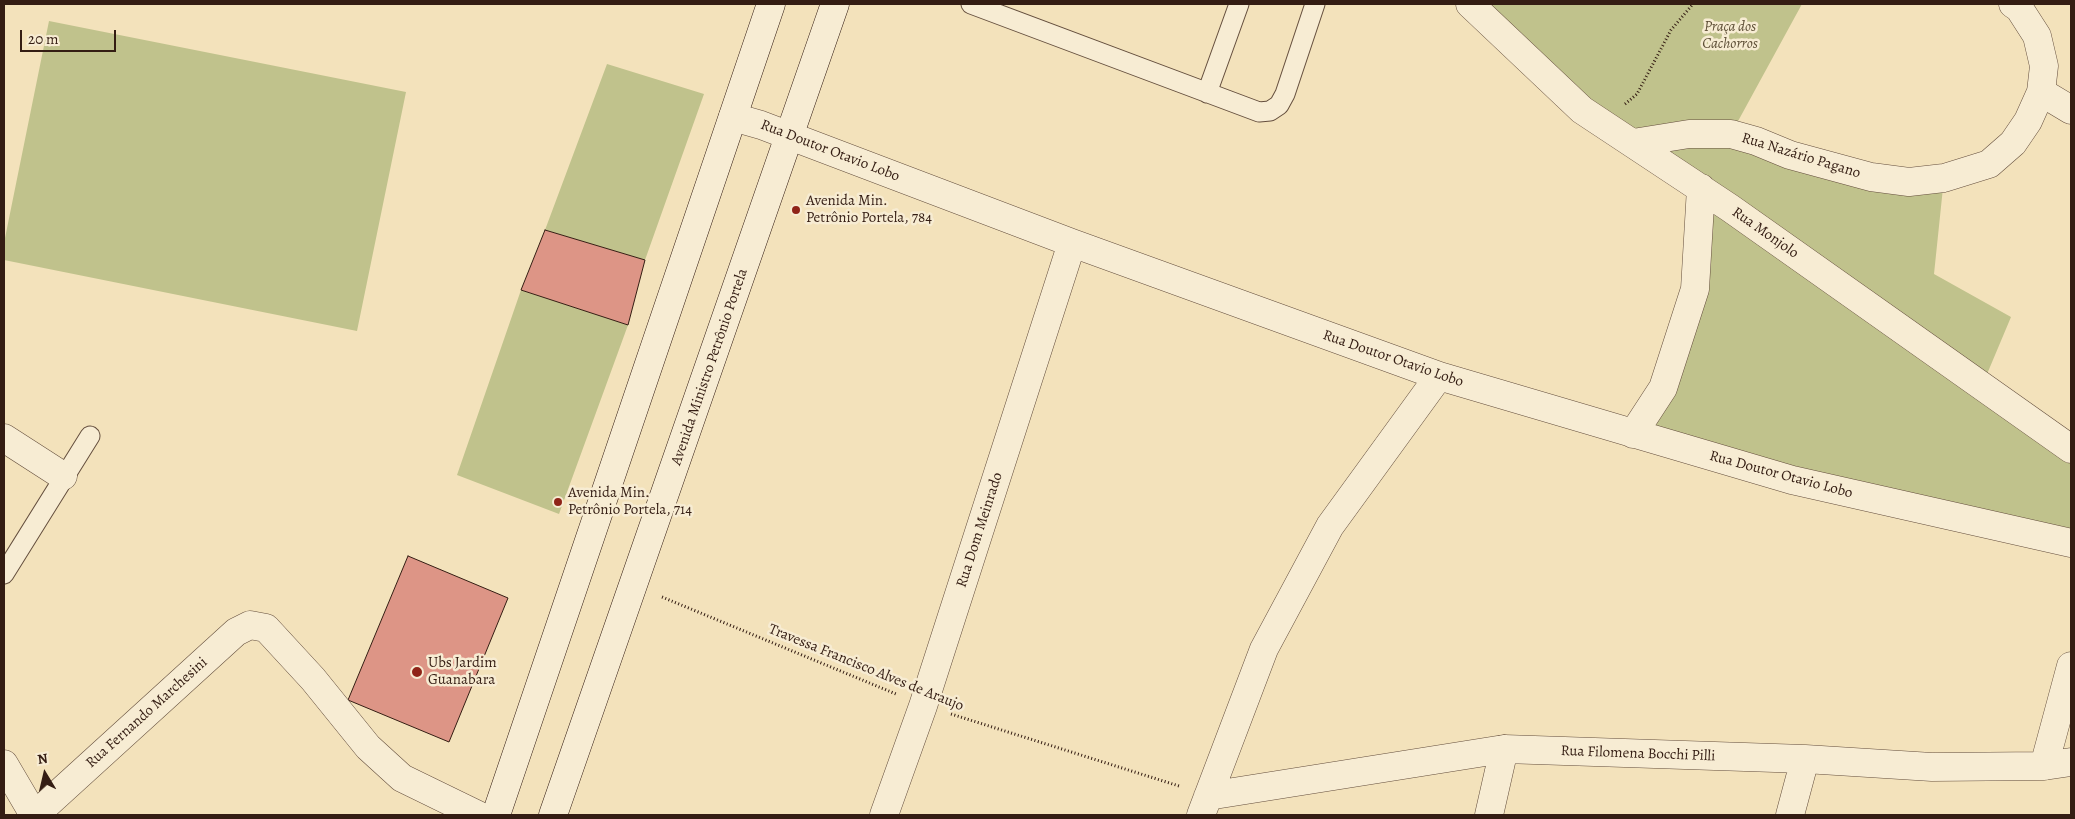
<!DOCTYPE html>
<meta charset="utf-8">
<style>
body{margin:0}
#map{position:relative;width:2075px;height:819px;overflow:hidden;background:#f3e2bb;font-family:Alegreya,serif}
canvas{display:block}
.frame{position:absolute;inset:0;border:5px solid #341d13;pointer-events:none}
.north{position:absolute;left:20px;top:749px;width:50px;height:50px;-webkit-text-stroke:4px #f7ecd3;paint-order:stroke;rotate:351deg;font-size:14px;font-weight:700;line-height:20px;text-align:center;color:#341d13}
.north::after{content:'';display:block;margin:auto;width:18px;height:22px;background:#341d13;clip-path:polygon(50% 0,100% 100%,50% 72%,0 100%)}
.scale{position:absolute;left:20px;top:30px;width:96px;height:22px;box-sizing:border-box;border:2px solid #341d13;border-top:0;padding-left:6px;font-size:15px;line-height:18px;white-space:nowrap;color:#341d13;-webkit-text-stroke:4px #f7ecd3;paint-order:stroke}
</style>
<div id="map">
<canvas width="2075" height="819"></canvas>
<div class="frame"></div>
<div class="north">N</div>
<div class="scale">20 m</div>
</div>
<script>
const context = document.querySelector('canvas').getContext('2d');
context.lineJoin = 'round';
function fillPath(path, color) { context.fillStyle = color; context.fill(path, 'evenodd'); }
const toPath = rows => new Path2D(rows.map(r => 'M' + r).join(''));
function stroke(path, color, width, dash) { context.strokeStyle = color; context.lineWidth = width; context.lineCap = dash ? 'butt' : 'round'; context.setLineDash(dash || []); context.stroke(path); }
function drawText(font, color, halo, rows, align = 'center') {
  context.font = font + ' Alegreya,serif'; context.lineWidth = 5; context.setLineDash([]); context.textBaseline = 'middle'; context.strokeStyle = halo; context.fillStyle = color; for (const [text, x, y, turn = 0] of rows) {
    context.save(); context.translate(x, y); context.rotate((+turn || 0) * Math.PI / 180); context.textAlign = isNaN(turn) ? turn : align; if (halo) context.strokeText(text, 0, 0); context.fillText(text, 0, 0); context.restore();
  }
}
fillPath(toPath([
 [1470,4,1802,4,1731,134,1944,178,1934,274,2011,317,1982,386,2071,449,2071,543,1633,434,1663,388,1701,189],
 [49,21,406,92,357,331,4,260,4,243],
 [607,64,704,94,645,260,545,230],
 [521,290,628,325,559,514,457,475]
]), '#c0c28c');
const building = toPath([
 [545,230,645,260,628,325,521,290,545,230],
 [408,556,508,598,449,742,348,700,408,556]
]);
fillPath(building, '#dd9586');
stroke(building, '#341d13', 1);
const service = toPath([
 [971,4,1259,112,1270,111,1279,105,1285,94,1315,4],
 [1207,93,1239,4],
 [4,574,90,436]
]);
const minor = toPath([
 [1470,4,1582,110,1730,208,2071,449],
 [2041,92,2071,110],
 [733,117,761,125,1072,243,1439,376,1792,480,2071,543],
 [1633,143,1689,134,1731,134,1756,141,1790,155,1871,177,1909,182,1944,178,1989,164,2013,143,2028,121,2041,92,2044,66,2037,36,2019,8,2013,4],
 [1633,434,1663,388,1695,289,1701,188],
 [4,438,63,476],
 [4,764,34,815],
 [2044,766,2071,666],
 [1208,796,1504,749,1805,759,1932,767,2044,766,2071,762],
 [35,815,236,632,250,625,266,628,313,679,368,747,402,778,478,815],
 [884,815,923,706,1072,243],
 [1201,815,1264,649,1330,526,1439,376],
 [1489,815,1504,749],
 [1790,815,1805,759]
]);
const secondary = toPath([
 [496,815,771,4],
 [553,815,835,4]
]);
stroke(service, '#644e3d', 21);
stroke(minor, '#644e3d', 29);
stroke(secondary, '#341d13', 29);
stroke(toPath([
 [1625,104,1637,94,1671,30,1693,4],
 [662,597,896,694],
 [951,714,1179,786]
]), '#341d13', 3, [1, 2.5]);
stroke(service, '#f7ecd3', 19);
stroke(minor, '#f7ecd3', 28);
stroke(secondary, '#f7ecd3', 28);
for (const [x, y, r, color] of [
 [796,210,5,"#8f2418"],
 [558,502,5,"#8f2418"],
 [417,672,6,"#8f2418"]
]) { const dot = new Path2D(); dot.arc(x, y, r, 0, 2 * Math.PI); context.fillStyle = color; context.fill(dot); stroke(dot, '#f7ecd3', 2); }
drawText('italic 15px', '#5e4f37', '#f7ecd3', [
 ["Praça dos",1730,27],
 ["Cachorros",1730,44]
]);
drawText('15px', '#341d13', '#f7ecd3', [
 ["Rua Doutor Otavio Lobo",830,151,21],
 ["Rua Nazário Pagano",1801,156,17],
 ["Rua Monjolo",1765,233,35],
 ["Rua Doutor Otavio Lobo",1393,359,19],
 ["Avenida Ministro Petrônio Portela",710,367,-71],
 ["Rua Doutor Otavio Lobo",1781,475,15],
 ["Rua Dom Meinrado",980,530,-72],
 ["Travessa Francisco Alves de Araujo",866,668,22],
 ["Rua Fernando Marchesini",147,713,-42],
 ["Rua Filomena Bocchi Pilli",1638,754,2]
]);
drawText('15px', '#341d13', '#f7ecd3', [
 ["Avenida Min.",806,201],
 ["Petrônio Portela, 784",806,218],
 ["Avenida Min.",568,493],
 ["Petrônio Portela, 714",568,510],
 ["Ubs Jardim",428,663],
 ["Guanabara",428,680]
], 'left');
</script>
